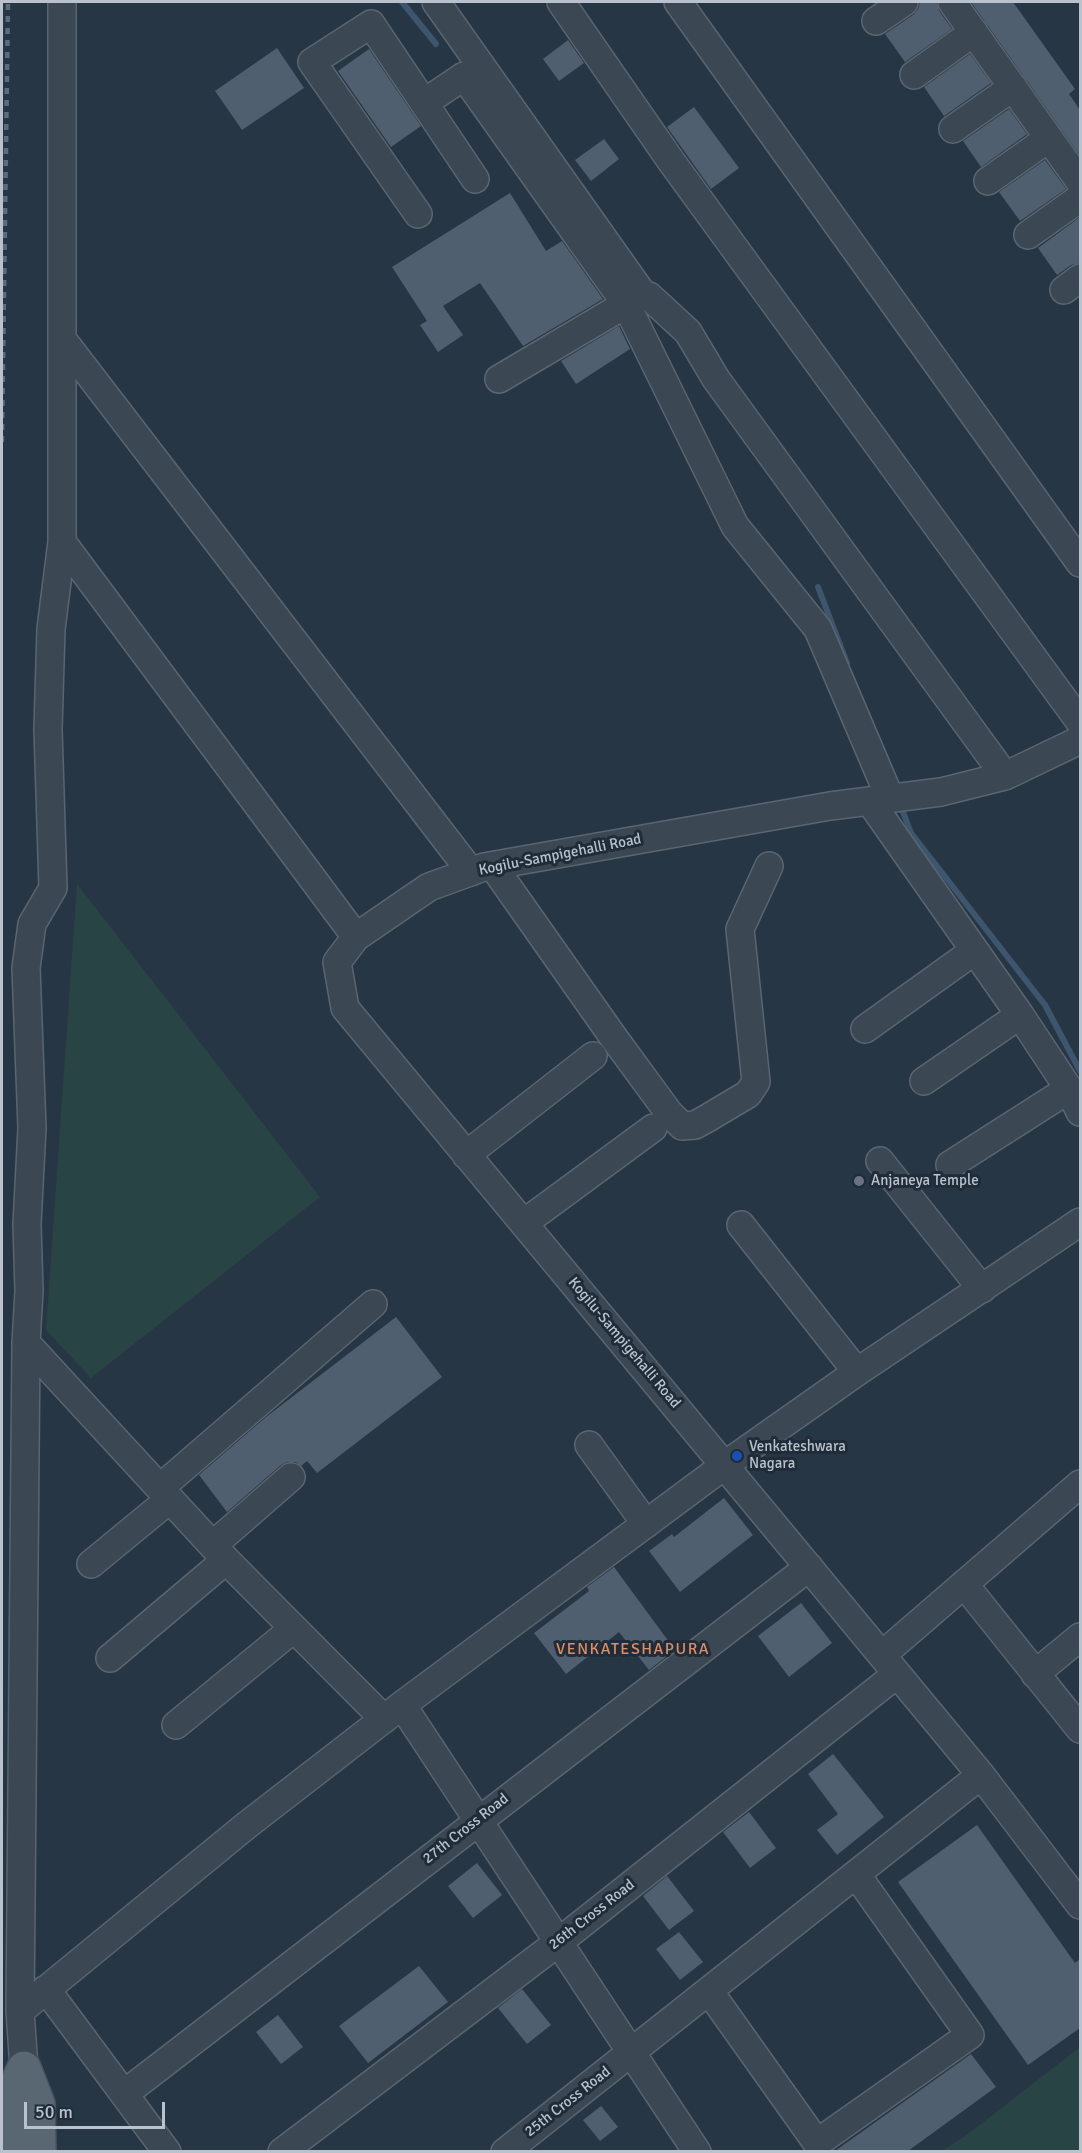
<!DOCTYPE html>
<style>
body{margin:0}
#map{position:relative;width:1082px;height:2153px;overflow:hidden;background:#273644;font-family:Signika,sans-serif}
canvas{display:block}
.frame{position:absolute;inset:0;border:3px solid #b9c2cd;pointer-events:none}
.scale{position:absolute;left:24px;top:2102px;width:141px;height:27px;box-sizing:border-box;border:3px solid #b9c2cd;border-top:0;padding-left:8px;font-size:18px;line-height:21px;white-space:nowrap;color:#b9c2cd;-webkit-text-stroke:4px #202c39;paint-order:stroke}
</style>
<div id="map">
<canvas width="1082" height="2153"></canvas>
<div class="frame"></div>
<div class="scale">50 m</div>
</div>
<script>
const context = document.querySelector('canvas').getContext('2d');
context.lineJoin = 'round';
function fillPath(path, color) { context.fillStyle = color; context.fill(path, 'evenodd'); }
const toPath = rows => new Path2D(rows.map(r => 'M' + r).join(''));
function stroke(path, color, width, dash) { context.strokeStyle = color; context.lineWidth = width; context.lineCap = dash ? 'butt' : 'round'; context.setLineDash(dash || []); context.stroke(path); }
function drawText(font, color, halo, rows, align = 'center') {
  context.font = font + ' Signika,sans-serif'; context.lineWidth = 6; context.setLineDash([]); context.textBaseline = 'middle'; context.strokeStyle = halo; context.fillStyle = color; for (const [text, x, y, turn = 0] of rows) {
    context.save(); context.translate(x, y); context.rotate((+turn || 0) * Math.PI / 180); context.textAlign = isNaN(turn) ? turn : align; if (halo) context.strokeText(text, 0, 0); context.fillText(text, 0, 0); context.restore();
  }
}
fillPath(toPath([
 [77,884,320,1197,91,1378,46,1330],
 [1080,2047,1080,2151,942,2151,968,2134]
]), '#294445');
stroke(toPath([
 [402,2,436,44],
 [818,587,847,663],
 [900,804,911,833,1045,1005,1080,1071]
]), '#3d556d', 6);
fillPath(toPath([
 [920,2,937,2,939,11,952,29,905,62,885,34,913,15,918,9],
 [971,2,1013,2,1075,89,1069,94,1080,110,1080,156],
 [568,40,584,63,559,81,543,59],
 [277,48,304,88,242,130,215,91],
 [369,49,421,126,391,147,338,71],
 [970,54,991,83,944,116,924,87],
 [694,107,739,168,711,189,667,127],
 [1009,109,1027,134,981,167,963,141],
 [604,139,619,159,591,181,575,160],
 [1045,160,1066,189,1020,221,999,192],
 [510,193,546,251,562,241,603,299,523,346,480,283,443,306,463,335,438,352,420,325,427,321,392,267],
 [1080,217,1080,263,1071,265,1057,275,1038,248],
 [619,326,630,349,576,384,561,361],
 [396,1317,442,1377,317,1473,307,1461,301,1466,296,1462,287,1462,281,1465,227,1512,199,1475,266,1417],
 [724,1498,753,1535,680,1592,649,1551,672,1534,674,1537],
 [614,1567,675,1650,649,1670,619,1632,566,1674,534,1633,589,1591,587,1587],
 [801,1603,832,1643,789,1677,758,1636],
 [833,1754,884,1817,837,1855,817,1830,838,1814,808,1774],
 [749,1812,776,1848,750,1868,723,1832],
 [977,1825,1075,1963,1080,1959,1080,2028,1028,2065,898,1882],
 [477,1863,502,1895,473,1918,448,1886],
 [667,1876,694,1911,669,1930,643,1896],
 [679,1932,703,1962,680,1980,656,1949],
 [419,1966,448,2002,368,2063,339,2026],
 [522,1989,551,2025,527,2044,498,2008],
 [278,2015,303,2047,281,2064,256,2032],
 [971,2054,996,2087,908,2151,835,2151],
 [601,2106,618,2127,600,2141,583,2120]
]), '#505f6f');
const minor = toPath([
 [62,2,62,542,356,937],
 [436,2,644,296],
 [561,2,671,161,1080,722],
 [678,2,1080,563],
 [952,2,1080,182],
 [876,21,904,2],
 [914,75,974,32],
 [424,103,475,179],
 [953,129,1013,87],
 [988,181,1049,138],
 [418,214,312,62,371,24,424,103,464,76,626,304,499,379],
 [1028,235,1080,198],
 [1064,290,1080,278],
 [62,339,471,872],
 [1080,740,1005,776,941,792,830,806,484,867,429,887,356,937,337,962,345,1008,981,1775,1080,1905],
 [890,798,818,629,735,526,626,304,644,296,649,296,688,332,716,379,1005,776],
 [871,803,1020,1015,1069,1089,1080,1112],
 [493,866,614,1038,669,1113,682,1126,695,1125,706,1119,748,1094,756,1082,740,929,769,866],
 [865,1029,974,951],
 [924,1081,1020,1015],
 [466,1155,593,1056],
 [880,1161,982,1289],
 [950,1165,1069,1089],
 [524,1223,653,1128],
 [741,1225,857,1372],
 [26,1343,29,1291,27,1224,32,1128,26,968,32,924,53,888,48,729,51,629,62,542],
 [589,1445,646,1524],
 [160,1488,373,1304],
 [213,1545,291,1477],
 [91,1564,170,1499],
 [964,1584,1080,1729],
 [882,1655,1080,1484],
 [110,1658,226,1560],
 [1035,1674,1080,1637],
 [402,1705,697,2152],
 [176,1725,293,1629],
 [46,1989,167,2152],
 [709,1991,817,2143,970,2035,856,1874],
 [20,2011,247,1825,402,1705,725,1465,857,1372,1080,1222],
 [24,2068,20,2011,26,1343,226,1560,384,1719],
 [124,2094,809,1567],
 [282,2152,560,1941,897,1674],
 [505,2152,981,1775]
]);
const major = toPath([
 [24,2068,38,2104,39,2152],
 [10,2152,9,2101,24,2068]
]);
stroke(minor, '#5a6571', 30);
stroke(major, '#485360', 36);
stroke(minor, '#3b4753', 27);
stroke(major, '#596773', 33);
stroke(toPath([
 [2,442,8,2]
]), '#5d6c7a', 4.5, [6, 6]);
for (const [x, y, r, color] of [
 [859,1181,6,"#6b7280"],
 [737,1456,6,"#1a4fb4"]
]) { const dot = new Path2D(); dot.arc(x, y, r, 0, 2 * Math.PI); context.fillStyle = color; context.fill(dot); stroke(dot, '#202c39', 2); }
drawText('15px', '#b9c2cd', '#202c39', [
 ["Kogilu-Sampigehalli Road",560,855,-11],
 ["Kogilu-Sampigehalli Road",624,1343,50],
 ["27th Cross Road",466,1829,-38],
 ["26th Cross Road",592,1915,-38],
 ["25th Cross Road",568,2102,-38]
]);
drawText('15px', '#b9c2cd', '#202c39', [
 ["Anjaneya Temple",871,1181],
 ["Venkateshwara",749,1447],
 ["Nagara",749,1464]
], 'left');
context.letterSpacing = '1.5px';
drawText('16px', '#d98f68', '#202c39', [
 ["VENKATESHAPURA",633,1650]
]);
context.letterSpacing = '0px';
</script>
